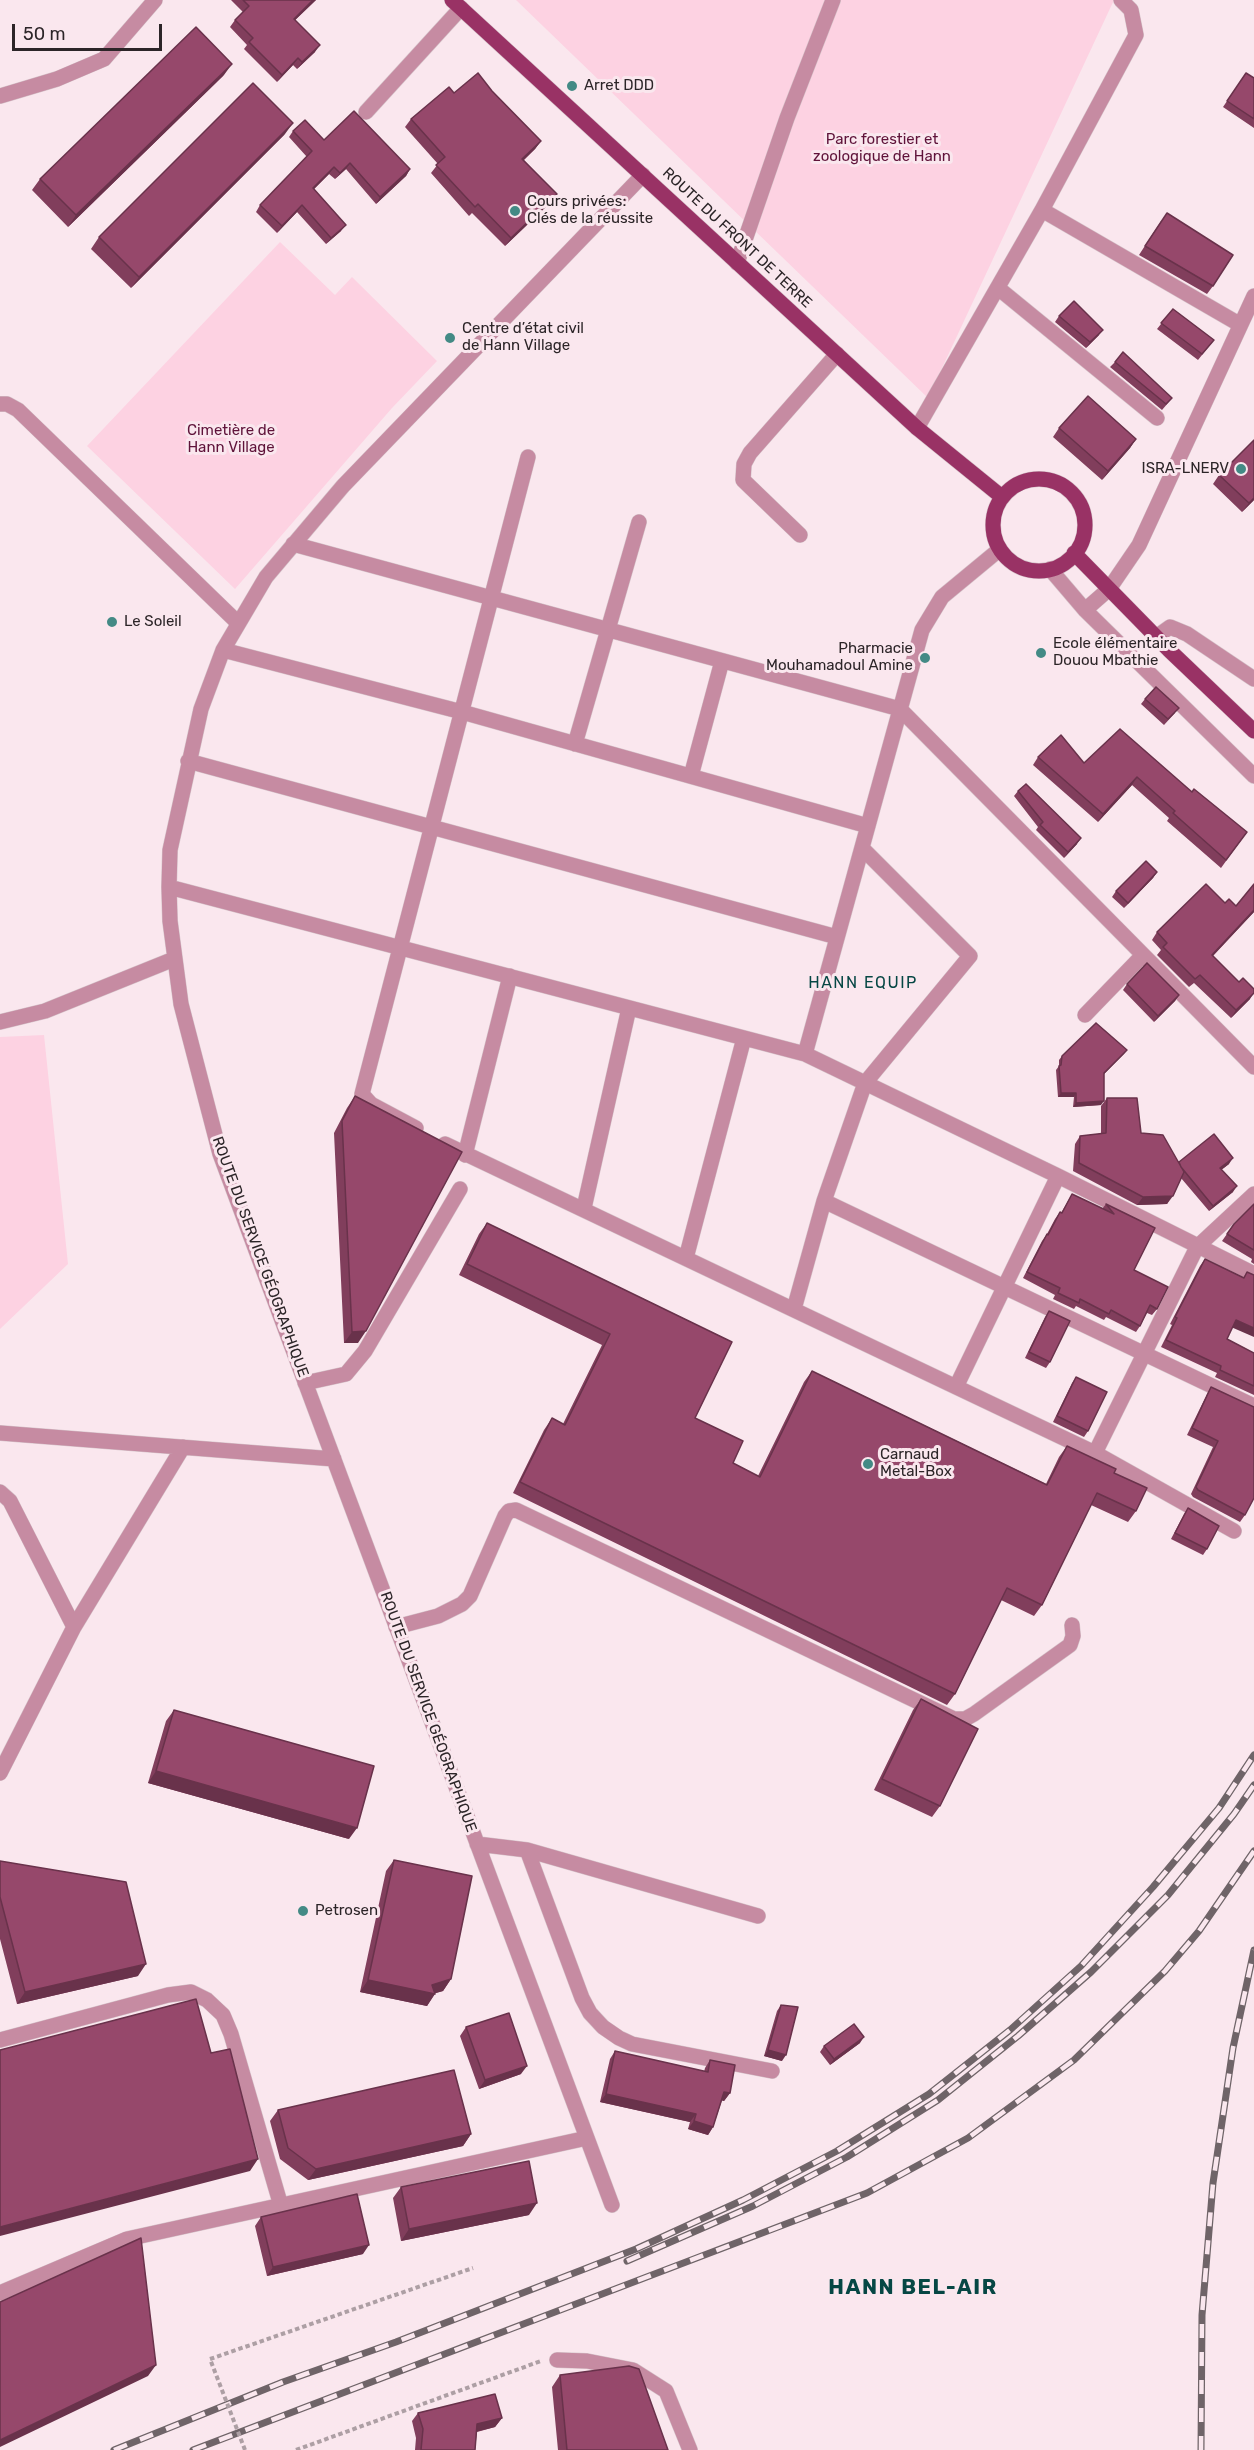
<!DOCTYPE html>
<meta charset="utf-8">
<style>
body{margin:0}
#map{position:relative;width:1254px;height:2450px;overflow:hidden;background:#fae7ee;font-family:Rubik,sans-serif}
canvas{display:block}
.scale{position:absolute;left:12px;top:24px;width:150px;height:27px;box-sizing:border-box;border:3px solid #2c2528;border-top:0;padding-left:8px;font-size:18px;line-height:21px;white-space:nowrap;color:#2c2528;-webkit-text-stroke:4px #fae7ee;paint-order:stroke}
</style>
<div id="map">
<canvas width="1254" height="2450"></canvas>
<div class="scale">50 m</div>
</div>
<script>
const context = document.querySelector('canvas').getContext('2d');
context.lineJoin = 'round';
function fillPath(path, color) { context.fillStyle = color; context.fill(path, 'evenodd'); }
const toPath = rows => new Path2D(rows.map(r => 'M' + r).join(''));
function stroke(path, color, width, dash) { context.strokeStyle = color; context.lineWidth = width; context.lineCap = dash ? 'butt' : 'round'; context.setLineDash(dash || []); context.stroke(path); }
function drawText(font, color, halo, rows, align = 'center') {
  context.font = font + ' Rubik,sans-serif'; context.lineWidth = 6; context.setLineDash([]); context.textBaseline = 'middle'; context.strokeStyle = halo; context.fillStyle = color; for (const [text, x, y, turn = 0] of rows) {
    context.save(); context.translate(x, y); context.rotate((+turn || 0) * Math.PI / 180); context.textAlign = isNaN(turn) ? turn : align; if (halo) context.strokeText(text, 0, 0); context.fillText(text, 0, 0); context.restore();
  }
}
fillPath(toPath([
 [516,0,1114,0,928,398],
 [280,242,335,295,352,277,437,361,392,408,235,589,87,446],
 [44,1035,68,1264,0,1329,0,1037]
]), '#fdd2e2');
const minor = toPath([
 [0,96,57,79,104,59,155,0],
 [366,112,461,8],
 [1042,210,1239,324],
 [737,263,787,118,833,0],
 [998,288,1157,418],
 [0,404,7,404,18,410,238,623],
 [917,428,1042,210,1136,35,1131,10,1121,0],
 [800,535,743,480,744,464,750,453,837,354],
 [293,544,900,709,1254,1067],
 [1050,569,1085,610,1254,776],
 [1085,610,1109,589,1139,545,1254,296],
 [1156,637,1170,627,1187,634,1254,679],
 [223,650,462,712,868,826],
 [575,744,639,522],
 [188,761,837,937],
 [691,776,722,661],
 [862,848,970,956,865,1083,824,1201,1254,1406],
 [169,887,805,1054,1058,1176,1254,1274],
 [1085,1015,1143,955],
 [0,1022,45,1011,174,959],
 [805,1054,922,630,942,597,1000,549],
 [416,1128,371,1104,362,1094,528,457],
 [445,1144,1095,1453,1234,1531],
 [465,1155,510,976],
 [584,1208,629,1008],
 [686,1258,744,1038],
 [794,1309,824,1201],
 [305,1383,346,1374,365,1351,460,1189],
 [956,1387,1058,1176],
 [0,1433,334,1459],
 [1095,1453,1197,1247,1254,1194],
 [0,1492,10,1501,74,1627],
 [396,1627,438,1616,462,1604,470,1596,505,1516,509,1511,516,1510,954,1719,965,1719,974,1714,1070,1645,1073,1636,1072,1625],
 [0,1773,74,1627,183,1447],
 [477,1844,527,1850,758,1916],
 [527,1850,582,1998,590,2013,603,2027,619,2038,632,2044,772,2071],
 [0,2040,168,1995,191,1992,207,2000,223,2015,231,2034,281,2206],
 [612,2205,220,1154,181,1004,170,921,169,887,170,850,201,709,223,650,266,577,343,486,643,175],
 [0,2293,127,2239,587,2138],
 [557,2360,587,2361,633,2370,666,2391,690,2450]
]);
const major = toPath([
 [452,0,917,428,1002,497],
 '993 525a46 46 0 1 1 92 0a46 46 0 1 1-92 0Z',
 [1074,553,1169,650,1254,731]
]);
stroke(minor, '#d5c4ca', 16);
stroke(major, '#d5c4ca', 16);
stroke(toPath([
 [296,2450,541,2361]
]), '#ad9fa4', 4, [4.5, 3]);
stroke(minor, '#c68ba2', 15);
stroke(major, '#993265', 15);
const rail = toPath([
 [627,2261,753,2206,847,2157,938,2100,1018,2036,1091,1972,1168,1895,1234,1814,1254,1785],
 [114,2450,283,2382,396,2342,636,2249,743,2200,837,2151,929,2094,1010,2030,1081,1966,1153,1887,1219,1808,1254,1755],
 [193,2450,867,2193,968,2138,1074,2060,1165,1971,1199,1931,1254,1851],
 [1201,2450,1202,2315,1213,2183,1233,2048,1254,1950]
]);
stroke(rail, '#6f6468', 7);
stroke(rail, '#fae7ee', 4.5, [14]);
stroke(toPath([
 [245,2450,210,2359,473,2268]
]), '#ad9fa4', 4, [4.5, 3]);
fillPath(toPath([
 [231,0,316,0,295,20,315,52,297,69,293,65,277,82,244,49,247,45,230,27,235,20,243,12],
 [1246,73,1254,78,1254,128,1223,107],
 [224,75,68,227,32,190,40,179],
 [492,91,541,141,535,149,524,160,557,194,551,202,505,246,472,213,469,216,431,173,438,164,405,127,411,119,454,93],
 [293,131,324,140,410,169,406,176,376,204,346,169,335,179,329,174,314,189,341,231,326,244,297,212,277,233,256,212,260,205,307,157,289,137],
 [285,134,131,288,91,249,99,237],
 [1161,221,1213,286,1207,294,1139,255],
 [1173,309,1214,340,1198,360,1157,329],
 [1059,316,1099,335,1086,348,1055,322],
 [1115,362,1172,398,1168,403,1162,410,1110,367],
 [1059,428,1136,439,1130,448,1102,480,1053,437],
 [1219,475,1254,500,1242,512,1213,484],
 [1145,699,1175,713,1164,725,1141,704],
 [1038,757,1084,763,1192,792,1247,832,1221,868,1167,821,1169,818,1132,785,1098,822,1033,765],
 [1018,791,1077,844,1064,858,1036,830,1038,827,1014,796],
 [1157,872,1153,878,1124,908,1112,897,1116,891],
 [1225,903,1254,912,1213,956,1250,999,1231,1018,1194,983,1189,987,1157,955,1161,950,1152,940,1157,932],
 [1127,984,1179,995,1175,1001,1154,1022,1123,990],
 [1127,1050,1104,1074,1101,1105,1073,1107,1074,1097,1058,1097,1056,1070,1059,1066,1059,1060,1062,1056],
 [355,1096,358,1343,344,1343,334,1133,347,1108],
 [1107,1098,1141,1133,1179,1162,1229,1164,1221,1170,1233,1192,1209,1211,1181,1178,1167,1204,1137,1205,1073,1171,1075,1144,1080,1136,1101,1134,1101,1106],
 [1072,1194,1102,1209,1106,1204,1155,1228,1134,1270,1157,1309,1152,1315,1147,1313,1140,1326,1136,1332,1106,1317,1104,1320,1076,1306,1074,1309,1053,1299,1055,1295,1023,1278,1042,1241,1047,1234,1055,1219,1060,1212,1061,1213],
 [1254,1204,1254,1264,1251,1262,1252,1259,1222,1241,1234,1224],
 [487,1223,732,1342,695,1418,733,1463,758,1476,804,1382,812,1371,1046,1484,1059,1457,1067,1446,1114,1473,1136,1511,1128,1522,1091,1505,1042,1605,1034,1616,1001,1600,955,1694,947,1705,513,1493,544,1430,552,1418,563,1424,602,1345,459,1275,479,1234],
 [1205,1259,1243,1278,1247,1272,1232,1328,1227,1339,1254,1353,1254,1395,1215,1377,1217,1373,1161,1347,1172,1325,1170,1324,1200,1266],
 [1049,1311,1050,1362,1046,1368,1025,1358,1045,1317],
 [1076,1377,1088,1431,1084,1437,1053,1422,1072,1383],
 [1211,1387,1245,1515,1240,1522,1193,1497,1191,1494,1213,1447,1187,1435,1207,1394],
 [1188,1508,1207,1549,1203,1555,1171,1539,1184,1514],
 [921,1699,940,1806,932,1817,874,1790,913,1710],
 [174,1710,349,1839,148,1783,166,1721],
 [394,1860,451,1979,443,1991,435,1993,427,2006,360,1992,386,1871],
 [0,1861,138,1976,17,2004,0,1939],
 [781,2005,782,2061,764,2056,777,2011],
 [466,2027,521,2074,479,2089,460,2036],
 [860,2043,830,2065,820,2052,824,2046],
 [615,2051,704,2072,705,2068,710,2060,730,2093,724,2101,722,2100,713,2127,708,2135,688,2129,690,2122,600,2102,610,2059],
 [278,2110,471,2134,463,2146,308,2180,280,2159,270,2121],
 [401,2187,529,2215,401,2241,393,2198],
 [261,2217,363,2254,267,2276,255,2226],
 [560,2375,668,2450,558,2450,552,2387],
 [418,2413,502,2418,495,2427,477,2432,475,2450,415,2450,416,2438,412,2421]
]), '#813e5c');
fillPath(toPath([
 [313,0,316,0,289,26,294,19],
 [320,45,315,52,297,69,302,62],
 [298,58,293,65,277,82,282,75],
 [232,64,224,75,68,227,76,215],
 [293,123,285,134,131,288,139,277],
 [541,141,535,149,516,167,522,159],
 [350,163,346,169,335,179,340,173],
 [334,167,329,174,308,195,313,188],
 [410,169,406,176,376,204,380,197],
 [557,194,551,202,505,246,511,238],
 [302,205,297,212,277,233,282,226],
 [346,225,341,231,326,244,331,238],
 [1103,330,1099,335,1086,348,1090,342],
 [1136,439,1130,448,1102,480,1108,471],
 [1254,498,1254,500,1242,512,1249,503],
 [1137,777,1132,785,1098,822,1103,814],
 [1081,838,1077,844,1064,858,1068,852],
 [1157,872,1153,878,1124,908,1128,903],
 [1254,910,1254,912,1206,963,1212,955],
 [1254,993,1250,999,1231,1018,1236,1010],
 [1179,995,1175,1001,1154,1022,1158,1016],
 [1127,1050,1124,1054,1101,1077,1104,1073],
 [1061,1093,1076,1093,1074,1097,1058,1097],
 [1104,1101,1101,1105,1073,1107,1076,1103],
 [1233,1158,1229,1164,1216,1174,1220,1168],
 [1237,1186,1233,1192,1209,1211,1213,1206],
 [1173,1196,1167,1204,1137,1205,1143,1197],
 [1236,1320,1254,1328,1254,1337,1231,1327],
 [366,1331,358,1343,344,1343,352,1332],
 [156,1771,357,1828,349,1839,148,1783],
 [146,1964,138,1976,17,2004,25,1992],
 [451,1979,443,1991,433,1994,435,1994,427,2006,360,1992,368,1980,432,1985],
 [864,2037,860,2043,830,2065,834,2059],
 [768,2050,786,2055,782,2061,764,2056],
 [527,2066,521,2074,479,2089,485,2080],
 [724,2092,730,2093,724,2101,719,2100],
 [606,2094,696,2114,690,2122,600,2102],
 [694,2121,713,2127,708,2135,688,2129],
 [471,2134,463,2146,308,2180,316,2169],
 [258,2159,250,2171,0,2236,0,2227],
 [537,2203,529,2215,401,2241,409,2229],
 [369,2245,363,2254,267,2276,273,2267],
 [156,2365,148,2376,0,2447,0,2440],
 [502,2418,495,2427,471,2433,477,2424]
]), '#69324b');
const building = toPath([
 [243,0,313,0,294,19,320,45,302,62,298,58,282,75,249,42,253,38,235,20,249,6,243,0],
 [196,27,232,64,76,215,40,179,196,27],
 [478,73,492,91,541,141,522,159,557,194,511,238,478,204,475,207,436,165,445,157,411,119,449,87,454,93,478,73],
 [1246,73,1254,78,1254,119,1227,101,1246,73],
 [253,83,293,123,139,277,99,237,253,83],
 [354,111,410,169,380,197,350,163,340,173,334,167,313,188,346,225,331,238,302,205,282,226,260,205,312,151,293,131,305,120,324,140,354,111],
 [1167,213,1233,255,1213,286,1145,246,1167,213],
 [1074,301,1103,330,1090,342,1059,316,1074,301],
 [1173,309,1214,340,1202,354,1161,323,1173,309],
 [1123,352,1172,398,1166,404,1115,362,1123,352],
 [1088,396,1136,439,1108,471,1059,428,1088,396],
 [1254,440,1254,498,1249,503,1219,475,1254,440],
 [1156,687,1179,708,1168,719,1145,699,1156,687],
 [1120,729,1192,792,1194,789,1247,832,1226,860,1173,813,1175,811,1137,777,1103,814,1038,757,1061,735,1084,763,1120,729],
 [1026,784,1081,838,1068,852,1040,825,1043,822,1018,791,1026,784],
 [1146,861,1157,872,1128,903,1116,891,1146,861],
 [1206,884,1225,903,1229,899,1236,906,1254,884,1254,910,1212,955,1239,982,1243,978,1254,989,1254,993,1236,1010,1200,975,1195,979,1163,947,1167,943,1157,932,1206,884],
 [1147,963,1179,995,1158,1016,1127,984,1147,963],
 [1096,1023,1127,1050,1104,1073,1104,1101,1076,1103,1076,1093,1061,1093,1059,1066,1061,1065,1062,1056,1096,1023],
 [355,1096,462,1152,366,1331,352,1332,342,1121,355,1096],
 [1107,1098,1137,1098,1141,1133,1163,1135,1184,1172,1173,1196,1143,1197,1079,1163,1080,1136,1106,1133,1107,1098],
 [1214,1134,1233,1158,1220,1168,1237,1186,1213,1206,1181,1167,1179,1162,1214,1134],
 [1072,1194,1114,1214,1106,1204,1155,1228,1134,1270,1168,1287,1157,1309,1150,1305,1140,1326,1111,1310,1109,1314,1080,1299,1079,1303,1058,1293,1060,1288,1027,1272,1047,1234,1048,1235,1060,1212,1062,1213,1072,1194],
 [1254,1204,1254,1250,1227,1234,1234,1224,1254,1204],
 [487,1223,732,1342,695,1418,743,1441,733,1463,760,1477,812,1371,1047,1485,1067,1446,1116,1469,1114,1473,1147,1488,1136,1511,1097,1493,1042,1605,1007,1588,955,1694,520,1482,552,1418,565,1425,610,1334,467,1264,487,1223],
 [1205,1259,1244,1278,1247,1272,1254,1275,1254,1328,1236,1320,1227,1339,1254,1353,1254,1386,1220,1370,1221,1366,1166,1340,1177,1318,1175,1317,1205,1259],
 [1049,1311,1070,1321,1050,1362,1029,1352,1049,1311],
 [1076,1377,1107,1392,1088,1431,1057,1416,1076,1377],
 [1211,1387,1254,1407,1254,1498,1245,1515,1198,1490,1196,1487,1218,1441,1192,1428,1211,1387],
 [1188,1508,1219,1526,1207,1549,1175,1533,1188,1508],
 [921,1699,978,1729,940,1806,882,1779,921,1699],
 [174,1710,374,1766,357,1828,156,1771,174,1710],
 [394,1860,472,1876,451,1979,432,1985,435,1994,368,1980,394,1860],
 [0,1861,126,1882,146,1964,25,1992,0,1897,0,1861],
 [196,1999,211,2053,230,2049,258,2159,0,2227,0,2050,196,1999],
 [781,2005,798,2007,786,2055,768,2050,781,2005],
 [509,2013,527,2066,485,2080,466,2027,509,2013],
 [854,2024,864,2037,834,2059,824,2046,854,2024],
 [615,2051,708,2072,710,2060,735,2065,730,2093,724,2092,713,2127,694,2121,696,2114,606,2094,615,2051],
 [454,2070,471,2134,316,2169,288,2148,278,2110,454,2070],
 [529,2161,537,2203,409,2229,401,2187,529,2161],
 [357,2194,369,2245,273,2267,261,2217,357,2194],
 [141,2238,156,2365,0,2440,0,2302,141,2238],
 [629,2366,639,2369,668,2450,567,2450,560,2375,629,2366],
 [495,2394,502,2418,477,2424,475,2450,421,2450,423,2429,418,2413,495,2394]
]);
fillPath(building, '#96486b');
stroke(building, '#69324b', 1.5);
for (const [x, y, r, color] of [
 [572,86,6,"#438a85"],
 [515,211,6,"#438a85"],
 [450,338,6,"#438a85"],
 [1241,469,6,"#438a85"],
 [112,622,6,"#438a85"],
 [1041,653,6,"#438a85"],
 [925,658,6,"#438a85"],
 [868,1464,6,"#438a85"],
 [303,1911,6,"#438a85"]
]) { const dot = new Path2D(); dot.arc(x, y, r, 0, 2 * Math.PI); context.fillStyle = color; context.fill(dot); stroke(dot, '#fae7ee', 2); }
drawText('15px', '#2c2528', '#fae7ee', [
 ["Arret DDD",584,86],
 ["Cours privées:",527,202],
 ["Clés de la réussite",527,219],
 ["Centre d’état civil",462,329],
 ["de Hann Village",462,346],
 ["ISRA-LNERV",1229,469,"right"],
 ["Le Soleil",124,622],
 ["Ecole élémentaire",1053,644],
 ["Douou Mbathie",1053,661],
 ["Pharmacie",913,649,"right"],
 ["Mouhamadoul Amine",913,666,"right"],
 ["Carnaud",880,1455],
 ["Metal-Box",880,1472],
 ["Petrosen",315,1911]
], 'left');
drawText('15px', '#5f133a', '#fae7ee', [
 ["Parc forestier et",882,140],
 ["zoologique de Hann",882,157],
 ["Cimetière de",231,431],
 ["Hann Village",231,448]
]);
drawText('15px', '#2c2528', '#fae7ee', [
 ["ROUTE DU FRONT DE TERRE",737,238,43],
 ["ROUTE DU SERVICE GÉOGRAPHIQUE",260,1257,70],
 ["ROUTE DU SERVICE GÉOGRAPHIQUE",428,1712,70]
]);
context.letterSpacing = '1.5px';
drawText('16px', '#064744', '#fae7ee', [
 ["HANN EQUIP",863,983]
]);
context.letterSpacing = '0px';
context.letterSpacing = '1.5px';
drawText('bold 21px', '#064744', '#fae7ee', [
 ["HANN BEL-AIR",913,2288]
]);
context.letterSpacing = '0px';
</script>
